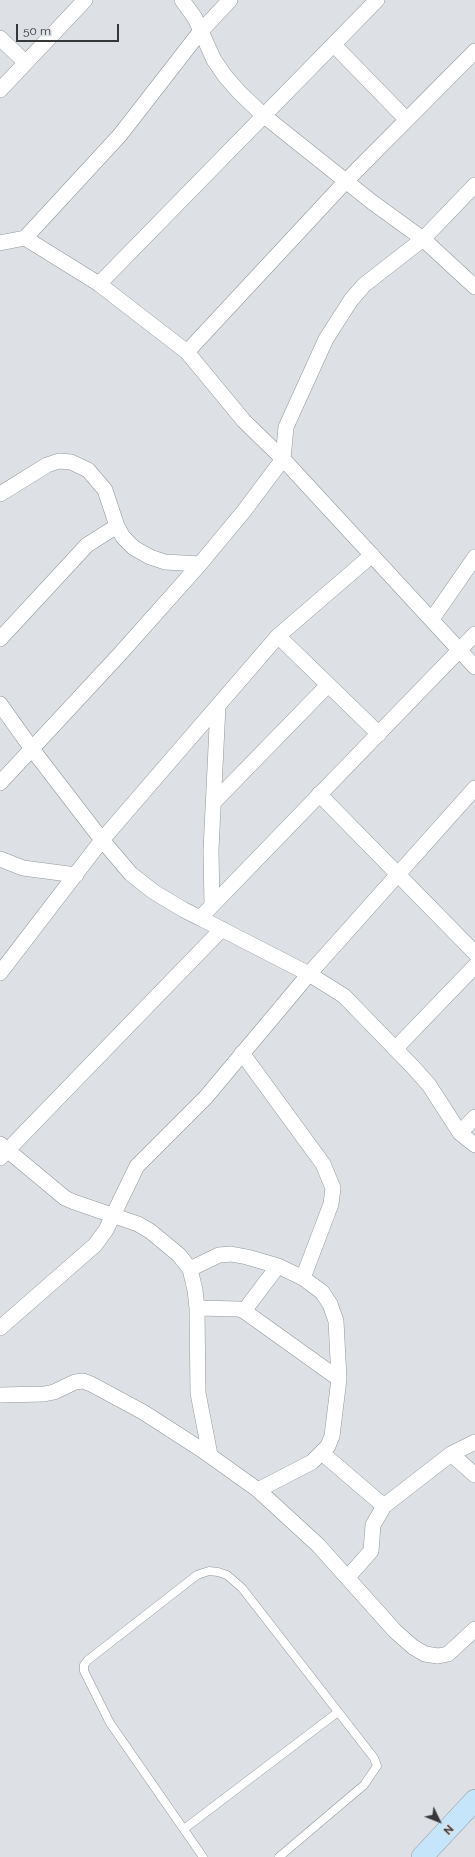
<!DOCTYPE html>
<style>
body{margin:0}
#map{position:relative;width:475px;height:1857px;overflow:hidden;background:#dde1e5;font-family:Raleway,sans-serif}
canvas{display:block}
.north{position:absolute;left:419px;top:1801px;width:40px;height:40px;-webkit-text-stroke:3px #dde1e5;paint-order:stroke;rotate:133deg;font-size:11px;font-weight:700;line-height:16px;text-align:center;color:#353738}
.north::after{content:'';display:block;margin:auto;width:14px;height:18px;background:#353738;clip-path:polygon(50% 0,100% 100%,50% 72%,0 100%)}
.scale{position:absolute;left:16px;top:24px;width:103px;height:18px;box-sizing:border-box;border:2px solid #353738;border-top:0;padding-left:5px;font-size:12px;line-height:14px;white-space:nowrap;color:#353738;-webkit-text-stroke:3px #dde1e5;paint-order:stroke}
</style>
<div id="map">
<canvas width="475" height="1857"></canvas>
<div class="north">N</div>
<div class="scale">50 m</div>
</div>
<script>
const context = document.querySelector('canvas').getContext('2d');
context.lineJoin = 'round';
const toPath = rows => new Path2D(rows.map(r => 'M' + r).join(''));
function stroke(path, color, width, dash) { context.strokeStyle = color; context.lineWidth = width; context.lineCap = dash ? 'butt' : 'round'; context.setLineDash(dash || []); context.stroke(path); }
const service = toPath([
 [184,1829,338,1712],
 [203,1857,110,1723,84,1671,84,1665,88,1660,197,1575,209,1571,218,1572,227,1575,242,1588,374,1758,377,1766,364,1785,279,1857]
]);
const minor = toPath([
 [182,0,195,18,214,60,225,76,239,92,263,115,372,202,423,239,475,287],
 [0,38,25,62],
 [334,45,406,119],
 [0,90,85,0],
 [25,238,120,135,200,32,230,0],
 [0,243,25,238,99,284,187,352,244,421,283,459,475,667],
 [99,284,377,0],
 [187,352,346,181,475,51],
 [0,494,47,465,59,461,71,462,88,470,105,490,117,526,123,537,134,548,150,557,165,562,200,564],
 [432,619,475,557],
 [278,636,379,734],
 [0,639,87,545,117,526],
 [0,704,32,749,102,840,131,874,154,892,184,910,200,918,475,634],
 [0,783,119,655,200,564,244,511,283,459,286,427,326,339,351,300,364,285,423,239,475,185],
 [319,794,475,953],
 [214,802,328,685],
 [0,859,23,868,76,875],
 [212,905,211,850,218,706],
 [200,918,309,974,344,996,413,1067,429,1085,460,1133,475,1145],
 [0,973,102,840,278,636,372,555],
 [395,1049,475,966],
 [242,1053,323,1164,333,1188,331,1204,303,1278],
 [460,1133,475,1117],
 [0,1144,65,1198,74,1202,138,1224,150,1231,179,1255,190,1269,195,1290,197,1308,198,1393,210,1455],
 [0,1158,222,929],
 [190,1269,219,1255,231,1254,247,1257,278,1266,303,1278,322,1292,330,1304,336,1321,339,1379,332,1436,328,1446,312,1462,258,1490],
 [197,1308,239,1309,244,1311,339,1379],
 [244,1311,278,1266],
 [0,1328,95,1245,106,1230,137,1166,206,1097,309,974,475,788],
 [0,1395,44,1394,54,1392,75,1382,83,1381,91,1384,143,1412,202,1450,258,1490,318,1545,395,1631,413,1647,425,1654,438,1656,448,1654,475,1629],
 [322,1453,384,1506],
 [451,1454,475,1475],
 [348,1577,371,1551,373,1525,384,1506,451,1454,475,1442]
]);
const secondary = toPath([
 [422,1857,475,1800]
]);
stroke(service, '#92979a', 9);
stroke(minor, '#92979a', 16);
stroke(secondary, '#92979a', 22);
stroke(service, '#fff', 8);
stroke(minor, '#fff', 15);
stroke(secondary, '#c5e6fa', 21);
</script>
